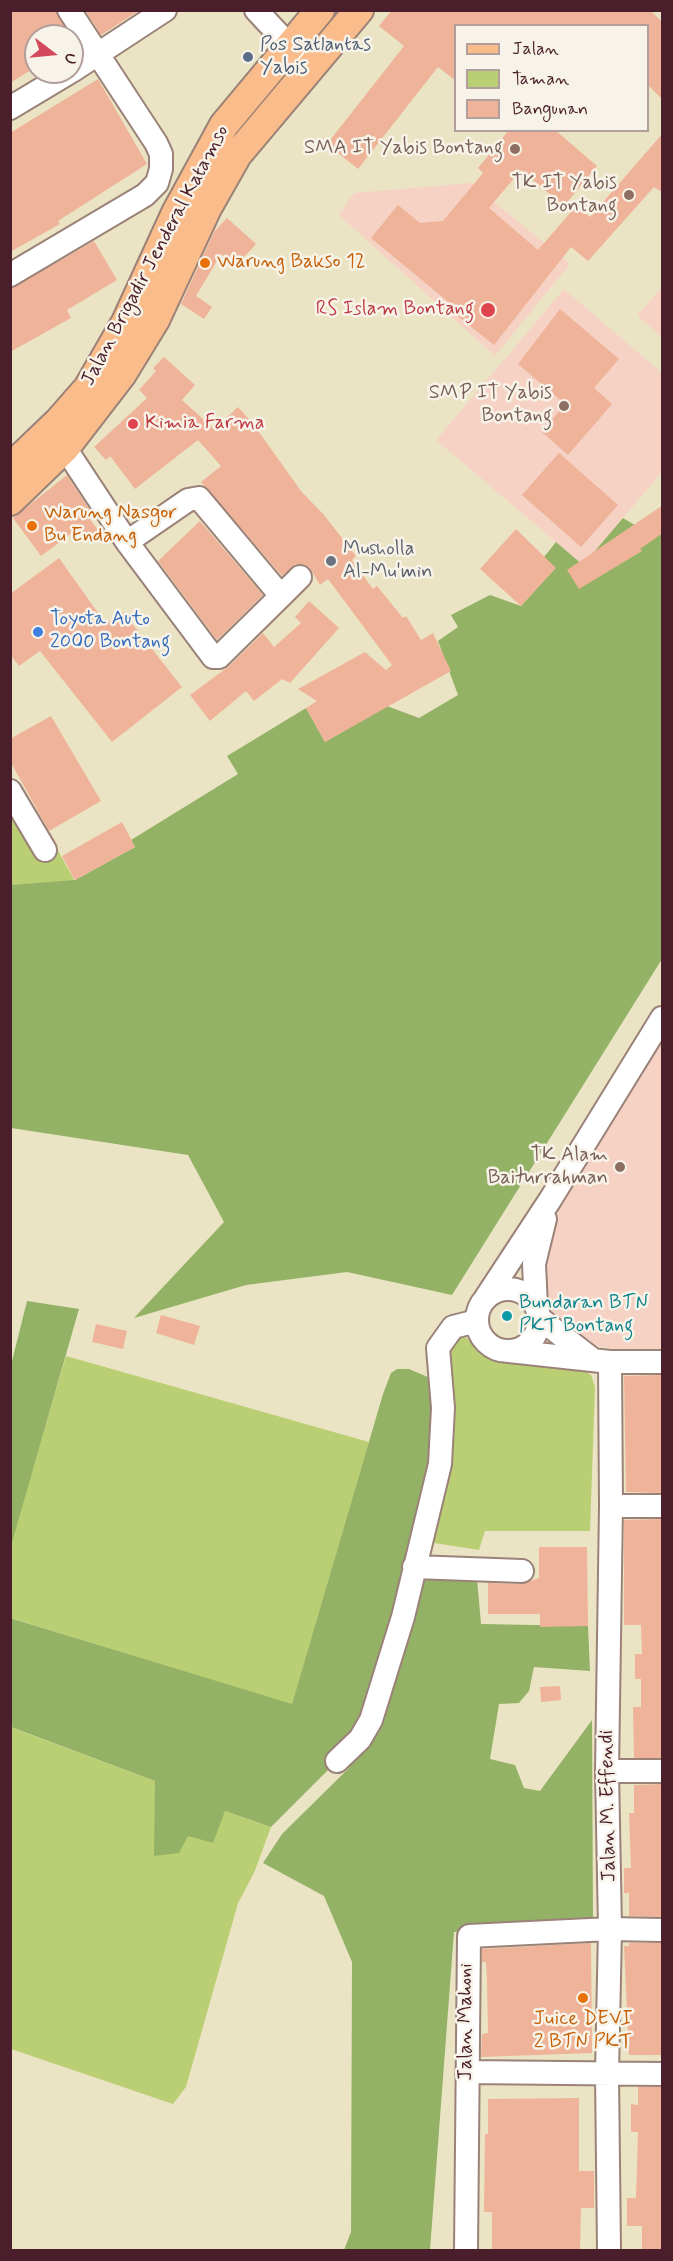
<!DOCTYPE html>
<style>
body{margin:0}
#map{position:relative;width:673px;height:2261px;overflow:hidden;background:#ebe4c4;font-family:Mynerve,sans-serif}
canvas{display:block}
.frame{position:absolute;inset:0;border:12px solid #4a1f2b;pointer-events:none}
.legend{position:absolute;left:454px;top:24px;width:195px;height:108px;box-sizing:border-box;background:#f7f3e8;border:2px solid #b29e9c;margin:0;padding:8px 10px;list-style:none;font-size:18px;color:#4a1f2b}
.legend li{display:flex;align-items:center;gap:12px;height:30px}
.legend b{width:30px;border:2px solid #b29e9c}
.north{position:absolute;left:24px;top:24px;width:60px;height:60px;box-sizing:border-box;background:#f7f3e8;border:2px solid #b29e9c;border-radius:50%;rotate:106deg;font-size:16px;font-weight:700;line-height:24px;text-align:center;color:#4a1f2b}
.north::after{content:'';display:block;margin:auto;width:21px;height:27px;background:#d1495b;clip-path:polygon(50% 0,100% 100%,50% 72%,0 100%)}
</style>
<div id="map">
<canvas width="673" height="2261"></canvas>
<div class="frame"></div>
<ul class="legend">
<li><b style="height:8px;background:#f9bc8a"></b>Jalan</li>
<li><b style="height:16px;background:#bacf73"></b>Taman</li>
<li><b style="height:16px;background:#efb399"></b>Bangunan</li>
</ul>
<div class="north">U</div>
</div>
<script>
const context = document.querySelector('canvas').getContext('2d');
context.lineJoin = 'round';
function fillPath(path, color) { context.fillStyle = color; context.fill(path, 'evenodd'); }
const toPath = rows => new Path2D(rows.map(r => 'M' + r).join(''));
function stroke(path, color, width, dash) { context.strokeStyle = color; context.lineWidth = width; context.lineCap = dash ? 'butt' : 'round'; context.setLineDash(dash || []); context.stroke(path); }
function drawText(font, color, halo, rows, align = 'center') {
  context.font = font + ' Mynerve,sans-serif'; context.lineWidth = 5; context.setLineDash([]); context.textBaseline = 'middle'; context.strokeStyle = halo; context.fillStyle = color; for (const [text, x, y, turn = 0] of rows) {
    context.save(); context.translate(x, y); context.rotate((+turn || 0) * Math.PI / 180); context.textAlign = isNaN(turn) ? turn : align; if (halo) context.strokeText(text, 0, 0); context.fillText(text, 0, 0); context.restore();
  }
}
fillPath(toPath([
 [471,183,570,264,495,356,339,215,354,193],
 [662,288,662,338,637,315],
 [564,289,662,373,662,472,583,565,436,440],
 [662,1026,662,1354,635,1353,584,1343,547,1313,534,1264,539,1240]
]), '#f6d2c5');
fillPath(toPath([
 [10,802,43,857,57,849,75,881,11,885],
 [453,1327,488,1356,579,1367,591,1375,595,1387,590,1531,485,1531,479,1550,421,1541,436,1356],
 [66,1356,369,1442,292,1705,11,1618,10,1546],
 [10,1727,155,1781,188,1836,225,1811,271,1827,254,1873,238,1903,186,2087,173,2104,11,2049]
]), '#bacf73');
fillPath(toPath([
 [662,517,662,959,452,1295,347,1272,246,1285,134,1318,224,1222,188,1155,11,1128,10,885,75,880,135,847,131,840,238,774,227,756,306,708,325,742,387,706,419,718,458,695,438,641,458,627,451,615,490,595,521,606,555,568,544,557,556,542,583,565,623,518,648,533],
 [27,1301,79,1309,11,1546,11,1365],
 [397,1369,409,1369,437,1381,443,1408,371,1720,337,1761,271,1827,225,1811,213,1843,188,1836,179,1853,154,1856,155,1781,11,1727,10,1618,292,1704,383,1394,391,1373],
 [422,1579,477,1579,481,1624,588,1626,590,1671,534,1667,529,1691,519,1703,499,1704,490,1759,515,1765,524,1788,540,1791,592,1720,593,1920,454,1932,430,2250,344,2250,351,2232,352,1962,324,1896,263,1863,282,1834,348,1769,380,1728]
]), '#93b265');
fillPath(toPath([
 [10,10,56,10,70,36,36,36,36,67,10,83],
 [85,10,140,10,101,35],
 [392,10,650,10,663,23,663,100,648,85,648,26,456,26,456,81,438,67,358,169,327,144,404,46,379,26],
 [98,79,147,164,58,221,60,224,10,252,10,133],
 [509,130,555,130,597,166,564,206,521,170,489,208,538,250,576,206,590,217,663,133,663,193,654,187,588,261,571,247,494,345,455,314,458,310,371,238,398,205,420,223,443,221,483,173,478,168],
 [227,218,256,244,235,267,221,254,196,296,212,307,204,319,181,304,214,232],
 [94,241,117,280,67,310,71,318,10,352,10,289],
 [560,309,619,359,594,388,612,404,568,455,542,432,565,404,518,364],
 [164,357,195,385,182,400,214,429,238,407,254,425,301,491,324,515,356,556,352,560,373,589,377,586,403,618,406,616,421,640,433,633,451,671,325,742,306,708,317,701,298,689,365,652,386,670,392,665,328,579,320,585,310,568,303,564,296,564,282,576,201,482,221,466,198,440,135,489,110,456,106,460,94,447,147,398,139,390,156,371,153,368],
 [559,453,618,505,581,547,522,495],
 [67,475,93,515,89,518,99,531,84,541,76,530,41,556,13,518],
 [663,505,663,533,640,549,642,551,579,589,567,570],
 [200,521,263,595,217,640,158,561],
 [516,529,556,568,521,606,480,569],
 [59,558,106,624,122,611,182,687,112,742,40,651,19,666,10,654,10,594],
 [309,601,339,628,290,683,282,679,254,701,246,691,210,721,190,695,228,667,263,633,274,647,301,623,295,617],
 [51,716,101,801,49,831,10,761,10,739],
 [122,822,135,847,75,880,62,856],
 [161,1315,200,1326,194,1345,156,1333],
 [96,1324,127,1331,123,1349,92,1342],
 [663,1375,663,1493,626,1492,624,1376],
 [663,1519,663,1758,634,1758,633,1707,641,1707,641,1679,635,1679,635,1654,642,1654,641,1625,624,1625,624,1520],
 [539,1547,587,1547,588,1626,540,1627,540,1614,488,1614,488,1583,522,1584,539,1578],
 [560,1686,561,1700,541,1702,540,1687],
 [663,1784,663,1917,629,1916,629,1893,624,1893,624,1868,631,1868,629,1813,634,1813,634,1785],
 [591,1943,592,2053,481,2057,482,2034,488,2033,487,1980,486,1962,482,1962,482,1949],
 [629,1943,663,1943,663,2055,629,2055,624,1946,629,1946],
 [638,2087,663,2087,663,2250,642,2250,642,2226,627,2226,627,2198,636,2198,638,2132,631,2132,631,2104,638,2105],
 [579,2098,579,2171,594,2171,594,2208,581,2208,580,2250,492,2250,492,2212,484,2212,485,2134,488,2134,488,2099]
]), '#efb399');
const minor = toPath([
 [256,10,300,57],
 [72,71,165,10],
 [10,108,70,72],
 [10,275,145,195,157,183,161,169,161,154,156,143,69,10],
 [65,448,127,542,188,500,199,498,281,596,300,577],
 [127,542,213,657,219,657,281,596],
 [10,791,45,850],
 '477 1320a31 31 0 1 1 62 0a31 31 0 1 1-62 0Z',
 [485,1299,550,1200,662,1018],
 [536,1306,534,1264,545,1219],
 [539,1318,592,1359],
 [509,1351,610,1362,662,1362],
 [611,1506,662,1506],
 [414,1567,522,1571],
 [337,1761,360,1739,371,1720,403,1617,440,1464,443,1408,438,1348,453,1327,477,1321],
 [607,1771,662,1771],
 [467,2072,662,2074],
 [466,2250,469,1936,610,1929,662,1930],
 [609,2250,607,2074,610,1929,607,1771,611,1506,610,1362]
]);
const major = toPath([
 [10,468,59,421,88,388,126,322,176,213,224,125,320,10],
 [10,501,65,448,122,374,155,320,207,208,237,155,359,10]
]);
stroke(minor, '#9a8278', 26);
stroke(major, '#9a8278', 32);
stroke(minor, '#fff', 22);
stroke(major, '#f9bc8a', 28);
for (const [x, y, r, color] of [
 [248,57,6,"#5c6f8a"],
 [515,149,6,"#8d6e63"],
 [629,195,6,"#8d6e63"],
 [205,263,6,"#e8710a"],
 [488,310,8,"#e0444e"],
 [564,406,6,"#8d6e63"],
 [133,424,6,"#e0444e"],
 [32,526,6,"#e8710a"],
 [331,561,6,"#6b7280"],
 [38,632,6,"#3f7fe0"],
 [620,1167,6,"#8d6e63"],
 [507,1316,6,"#0f9aa8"],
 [583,1998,6,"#e8710a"]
]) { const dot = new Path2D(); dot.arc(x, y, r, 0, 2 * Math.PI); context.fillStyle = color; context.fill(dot); stroke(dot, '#f7f3e8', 2); }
drawText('20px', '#4e5e75', '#f7f3e8', [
 ["Pos Satlantas",260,46],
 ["Yabis",260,69]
], 'left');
drawText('20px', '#785e54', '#f7f3e8', [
 ["SMA IT Yabis Bontang",503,149],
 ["TK IT Yabis",617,184],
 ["Bontang",617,207],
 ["SMP IT Yabis",552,394],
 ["Bontang",552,417],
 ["TK Alam",608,1156],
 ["Baiturrahman",608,1179]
], 'right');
drawText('20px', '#4a1f2b', '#f7f3e8', [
 ["Jalan Brigadir Jenderal Katamso",156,256,-62],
 ["Jalan M. Effendi",609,1806,-91],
 ["Jalan Mahoni",467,2022,-90]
]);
drawText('20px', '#c56008', '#f7f3e8', [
 ["Warung Bakso 12",217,263],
 ["Warung Nasgor",44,514],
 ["Bu Endang",44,537],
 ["Juice DEVI",583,2020,"center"],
 ["2 BTN PKT",583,2043,"center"]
], 'left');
drawText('20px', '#be3a42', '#f7f3e8', [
 ["RS Islam Bontang",474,310],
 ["Kimia Farma",145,424,"left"]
], 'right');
drawText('20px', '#5b616d', '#f7f3e8', [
 ["Musholla",343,550],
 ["Al-Mu'min",343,573]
], 'left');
drawText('20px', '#366cbe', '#f7f3e8', [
 ["Toyota Auto",50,620],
 ["2000 Bontang",50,643]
], 'left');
drawText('20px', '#0d838f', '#f7f3e8', [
 ["Bundaran BTN",519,1304],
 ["PKT Bontang",519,1327]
], 'left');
</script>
